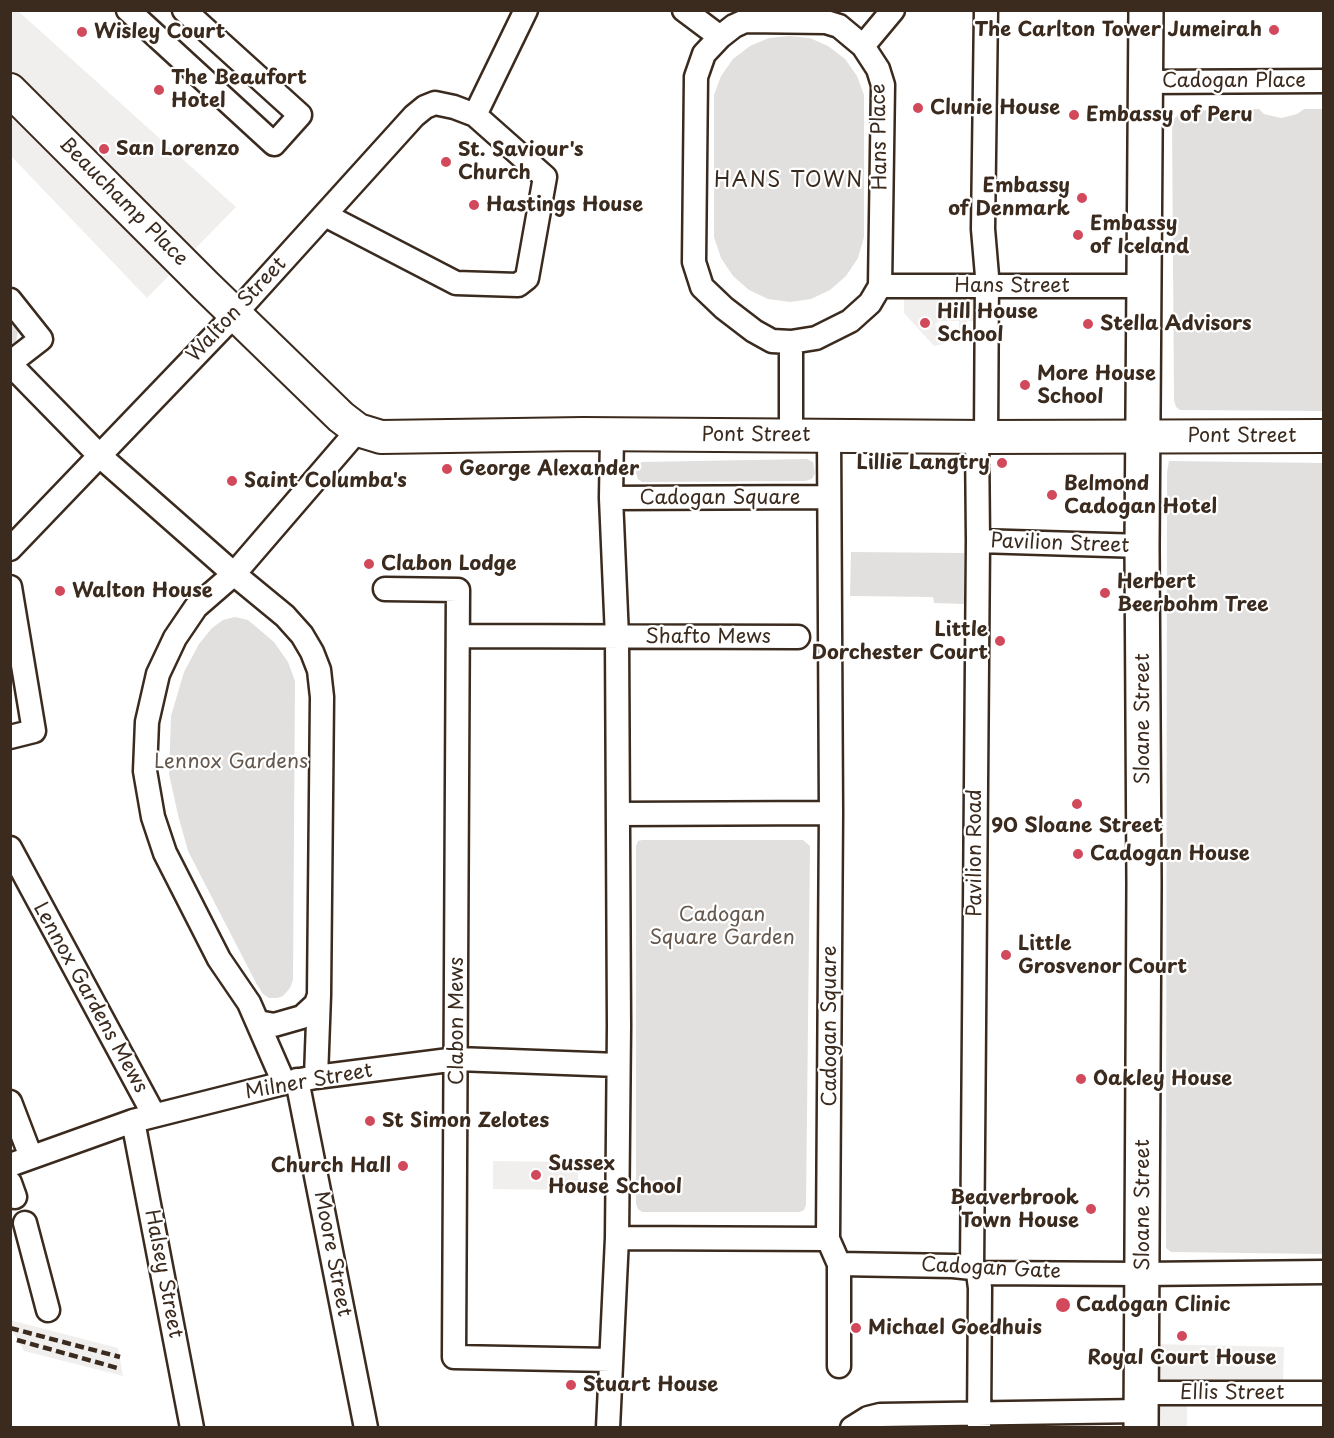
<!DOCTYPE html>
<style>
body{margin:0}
#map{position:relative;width:1334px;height:1438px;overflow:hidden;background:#fff;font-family:"Playpen Sans",sans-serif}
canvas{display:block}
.frame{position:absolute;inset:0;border:12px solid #3b2a1e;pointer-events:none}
</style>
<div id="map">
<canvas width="1334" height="1438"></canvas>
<div class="frame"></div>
</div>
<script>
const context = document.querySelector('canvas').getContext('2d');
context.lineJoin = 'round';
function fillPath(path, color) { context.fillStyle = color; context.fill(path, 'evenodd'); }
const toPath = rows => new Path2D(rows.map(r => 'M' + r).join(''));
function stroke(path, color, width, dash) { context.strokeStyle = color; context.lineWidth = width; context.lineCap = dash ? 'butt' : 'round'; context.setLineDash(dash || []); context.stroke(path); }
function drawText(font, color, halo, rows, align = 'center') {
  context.font = font + ' "Playpen Sans",sans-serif'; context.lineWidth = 4.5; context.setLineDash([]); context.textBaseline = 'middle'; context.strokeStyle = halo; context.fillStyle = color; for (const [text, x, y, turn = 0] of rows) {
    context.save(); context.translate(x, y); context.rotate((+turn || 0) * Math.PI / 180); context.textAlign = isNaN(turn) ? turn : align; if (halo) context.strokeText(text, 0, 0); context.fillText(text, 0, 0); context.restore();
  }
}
fillPath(toPath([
 [17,10,236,207,147,298,11,156,10,11],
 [904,299,975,299,976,321,967,321,967,328,959,329,959,321,939,321,935,325,937,328,945,328,945,332,943,344,934,346,904,313],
 [493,1161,578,1162,578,1190,493,1189],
 [10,1320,118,1348,123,1376,24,1351,11,1329],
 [1155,1344,1284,1347,1283,1383,1157,1383],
 [1156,1402,1187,1402,1187,1427,1154,1427]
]), '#f1efee');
fillPath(toPath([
 [789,36,810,38,828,46,845,59,857,76,864,95,864,237,858,258,846,276,830,290,811,299,790,302,768,299,749,290,733,276,721,258,714,237,714,95,721,76,733,59,750,46,769,38],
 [1259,109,1264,114,1281,118,1297,114,1304,109,1323,109,1323,411,1180,410,1176,407,1174,400,1172,121,1182,111],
 [11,319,18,332,16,341,11,345],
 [807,459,813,462,815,473,812,479,805,481,642,482,638,479,636,473,637,466,642,462],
 [1169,461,1323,463,1323,1254,1171,1252,1166,1248,1167,472],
 [851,552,964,553,964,604,934,603,933,597,850,596],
 [235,617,248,620,274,642,288,662,295,681,293,980,290,988,283,996,277,998,269,998,263,994,256,983,188,851,178,815,169,774,171,716,184,672,199,644,212,628,223,620],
 [642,840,803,840,810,846,806,1205,804,1210,800,1212,642,1212,638,1209,636,1204,636,846,638,841]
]), '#e2e0de');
const street = toPath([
 [128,10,274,144,300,115,184,10],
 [684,10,720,37],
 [745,21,826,22,839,26,863,46,878,69,883,85,880,286,870,303,850,321,816,338,791,342,772,341,754,331,724,308,702,287,694,262,696,77,704,54,720,37,734,26,745,21],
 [863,46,893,10],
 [1145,82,1324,81],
 [475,115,526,10],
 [880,286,1129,286,1144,283],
 [10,300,41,339,10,363],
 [791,342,791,435],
 [10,364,100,456,234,574,285,616,302,635,312,652,319,670,322,697,319,995,316,1077],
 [829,435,831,813,828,1239,839,1264,839,1366],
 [986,437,987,276,983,229,986,10],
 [611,498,828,497],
 [978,541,1142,546],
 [10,549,223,327,414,116,425,107,435,103,454,107,475,115,545,177,527,278,518,285,456,283,325,215],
 [10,587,34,731,10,737],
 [385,589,458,590,454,1357,611,1360],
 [459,636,798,637],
 [618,814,831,813],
 [10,848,154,1115],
 [258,1022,274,1025,302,1017,316,1004,319,995],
 [297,1080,366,1428],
 [284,1083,249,1003,219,959,165,853,153,817,145,771,147,722,158,674,175,638,196,607,234,574,358,430],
 [10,1102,31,1157],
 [133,1121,192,1428],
 [10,1165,133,1121,284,1083,316,1077,457,1059,618,1065],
 [10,1183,15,1197],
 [25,1223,48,1310],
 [617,1238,828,1239],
 [839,1264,953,1266,972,1268,978,1273,1142,1274,1324,1272],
 [972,1268,978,541,977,437],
 [978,1273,980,1288,979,1427],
 [1141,1393,1324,1393],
 [608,1428,617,1238,619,1026,617,637,611,498,612,435],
 [852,1428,868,1418,880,1415,1141,1411]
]);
const secondary = toPath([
 [10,90,205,285,341,417,358,430,381,437,583,434,986,437,1324,436]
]);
const primary = toPath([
 [1141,1428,1144,884,1142,546,1146,10]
]);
stroke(street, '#3b2a1e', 27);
stroke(secondary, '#3b2a1e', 36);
stroke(primary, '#3b2a1e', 38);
stroke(street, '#fff', 22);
stroke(secondary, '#fff', 32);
stroke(primary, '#fff', 33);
stroke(toPath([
 [10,1328,120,1357],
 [17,1340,121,1369]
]), '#3b2a1e', 4.5, [9, 4.5]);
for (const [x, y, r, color] of [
 [1274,30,6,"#d1495b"],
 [82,32,6,"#d1495b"],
 [159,90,6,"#d1495b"],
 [918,108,6,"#d1495b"],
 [1074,115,6,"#d1495b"],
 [104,149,6,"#d1495b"],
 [446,162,6,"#d1495b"],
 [1082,198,6,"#d1495b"],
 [474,205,6,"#d1495b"],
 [1078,235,6,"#d1495b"],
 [925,323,6,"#d1495b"],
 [1088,324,6,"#d1495b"],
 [1025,385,6,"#d1495b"],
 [1002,463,6,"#d1495b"],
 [447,469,6,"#d1495b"],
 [232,481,6,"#d1495b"],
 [1052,495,6,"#d1495b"],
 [369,564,6,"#d1495b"],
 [60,591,6,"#d1495b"],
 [1105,593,6,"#d1495b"],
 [1000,641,6,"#d1495b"],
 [1077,804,6,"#d1495b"],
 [1078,854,6,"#d1495b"],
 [1006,955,6,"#d1495b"],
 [1081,1079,6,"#d1495b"],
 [370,1121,6,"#d1495b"],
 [403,1166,6,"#d1495b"],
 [536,1175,6,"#d1495b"],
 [1091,1209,6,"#d1495b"],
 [1063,1305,8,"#d1495b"],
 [856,1328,6,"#d1495b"],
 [1182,1336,6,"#d1495b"],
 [571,1385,6,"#d1495b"]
]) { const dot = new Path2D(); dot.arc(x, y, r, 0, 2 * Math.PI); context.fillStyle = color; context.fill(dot); stroke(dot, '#fff', 2); }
drawText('bold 20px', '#3b2a1e', '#fff', [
 ["The Carlton Tower Jumeirah",1262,30,"right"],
 ["Wisley Court",94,32],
 ["The Beaufort",171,78],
 ["Hotel",171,101],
 ["Clunie House",930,108],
 ["Embassy of Peru",1086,115],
 ["San Lorenzo",116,149],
 ["St. Saviour's",458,150],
 ["Church",458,173],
 ["Embassy",1070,186,"right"],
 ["of Denmark",1070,209,"right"],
 ["Hastings House",486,205],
 ["Embassy",1090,224],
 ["of Iceland",1090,247],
 ["Hill House",937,312],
 ["School",937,335],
 ["Stella Advisors",1100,324],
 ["More House",1037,374],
 ["School",1037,397],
 ["Lillie Langtry",990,463,"right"],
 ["George Alexander",459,469],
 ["Saint Columba's",244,481],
 ["Belmond",1064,484],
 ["Cadogan Hotel",1064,507],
 ["Clabon Lodge",381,564],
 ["Herbert",1117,582],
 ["Beerbohm Tree",1117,605],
 ["Walton House",72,591],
 ["Little",988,630,"right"],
 ["Dorchester Court",988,653,"right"],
 ["90 Sloane Street",1077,826,"center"],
 ["Cadogan House",1090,854],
 ["Little",1018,944],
 ["Grosvenor Court",1018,967],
 ["Oakley House",1093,1079],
 ["St Simon Zelotes",382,1121],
 ["Sussex",548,1164],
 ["House School",548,1187],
 ["Church Hall",391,1166,"right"],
 ["Beaverbrook",1079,1198,"right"],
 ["Town House",1079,1221,"right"],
 ["Cadogan Clinic",1076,1305],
 ["Michael Goedhuis",868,1328],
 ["Royal Court House",1182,1358,"center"],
 ["Stuart House",583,1385]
], 'left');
drawText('20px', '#3b2a1e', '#fff', [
 ["Cadogan Place",1234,81],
 ["Hans Place",880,137,-91],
 ["Beauchamp Place",123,202,45],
 ["Hans Street",1012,286],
 ["Walton Street",237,310,-47],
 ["Pont Street",756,435],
 ["Pont Street",1242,436],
 ["Cadogan Square",720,498],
 ["Pavilion Street",1060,544,2],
 ["Shafto Mews",708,637],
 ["Sloane Street",1143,719,-90],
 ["Pavilion Road",975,853,-90],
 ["Lennox Gardens Mews",90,998,61],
 ["Clabon Mews",457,1021,-90],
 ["Cadogan Square",830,1026,-90],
 ["Milner Street",309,1082,-10],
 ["Sloane Street",1143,1205,-90],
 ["Moore Street",332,1254,79],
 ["Cadogan Gate",991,1269,3],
 ["Halsey Street",163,1274,79],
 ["Ellis Street",1232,1393]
]);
drawText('20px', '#65584e', '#fff', [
 ["Lennox Gardens",231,762],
 ["Cadogan",722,915],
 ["Square Garden",722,938]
]);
context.letterSpacing = '1.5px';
drawText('21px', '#3b2a1e', '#fff', [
 ["HANS TOWN",789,181]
]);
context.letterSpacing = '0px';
</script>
